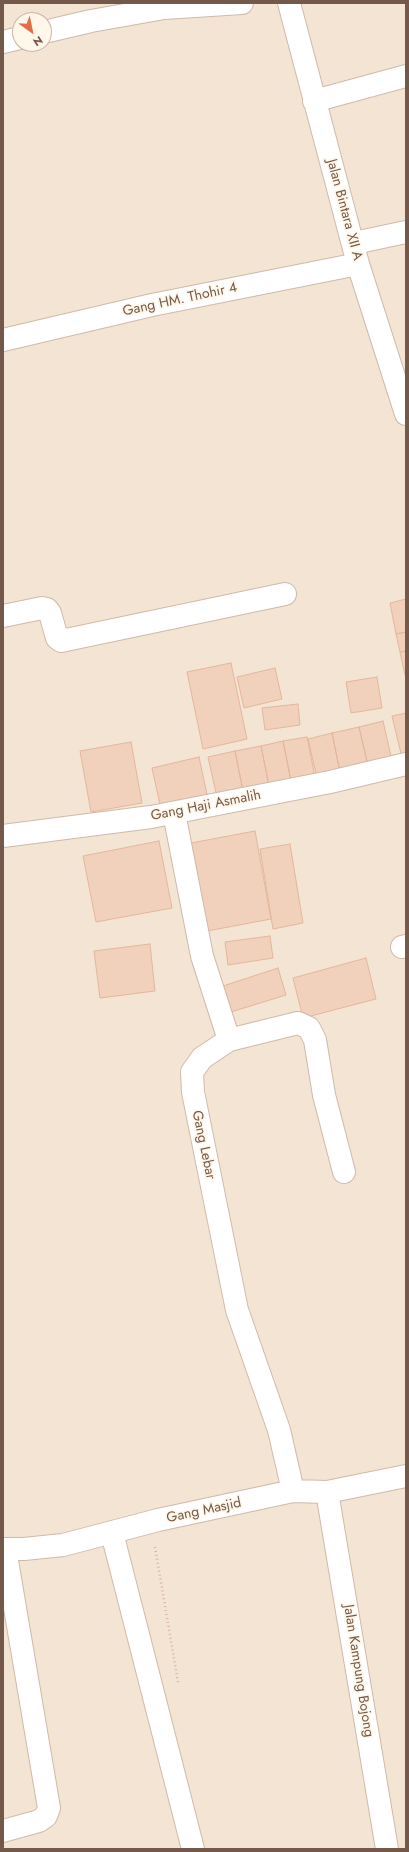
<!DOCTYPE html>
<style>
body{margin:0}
#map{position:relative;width:409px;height:1852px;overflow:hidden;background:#fcf2e4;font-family:Jost,sans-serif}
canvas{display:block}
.frame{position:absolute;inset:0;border:4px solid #74594a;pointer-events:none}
.north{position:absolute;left:12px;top:12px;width:40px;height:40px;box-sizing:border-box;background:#fff7ea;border:1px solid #c7b8aa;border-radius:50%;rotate:147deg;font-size:11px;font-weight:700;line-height:16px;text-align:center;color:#74594a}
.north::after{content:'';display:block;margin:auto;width:14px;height:18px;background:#e56b4a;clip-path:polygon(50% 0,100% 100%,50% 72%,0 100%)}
</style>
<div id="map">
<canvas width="409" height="1852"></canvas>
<div class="frame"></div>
<div class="north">N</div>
</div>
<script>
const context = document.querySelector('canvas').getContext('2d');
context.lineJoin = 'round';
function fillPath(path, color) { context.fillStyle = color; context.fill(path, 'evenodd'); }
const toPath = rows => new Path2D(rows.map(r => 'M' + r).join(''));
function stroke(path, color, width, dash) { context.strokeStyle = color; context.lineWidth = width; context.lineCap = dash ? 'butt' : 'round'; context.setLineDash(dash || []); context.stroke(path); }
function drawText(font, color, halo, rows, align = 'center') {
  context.font = font + ' Jost,sans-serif'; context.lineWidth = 3.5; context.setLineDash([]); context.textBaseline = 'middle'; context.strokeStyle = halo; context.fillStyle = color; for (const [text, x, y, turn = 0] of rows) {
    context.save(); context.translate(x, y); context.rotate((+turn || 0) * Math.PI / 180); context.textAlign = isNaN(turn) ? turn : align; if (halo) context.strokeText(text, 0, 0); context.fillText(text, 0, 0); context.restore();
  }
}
fillPath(toPath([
 [3,3,406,3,406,1849,3,1849],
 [20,20,44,20,44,44,20,44]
]), '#f4e4d3');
const building = toPath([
 [406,599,406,632,396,634,390,603,406,599],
 [406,632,406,651,400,652,396,634,406,632],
 [406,651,406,675,405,675,400,652,406,651],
 [231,663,247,739,203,749,187,672,231,663],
 [275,668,282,699,244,708,237,677,275,668],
 [377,677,382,708,351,713,346,682,377,677],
 [298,704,300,725,265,730,262,708,298,704],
 [406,713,406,761,403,762,392,716,406,713],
 [383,721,393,765,369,770,359,727,383,721],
 [359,727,369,770,341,777,332,733,359,727],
 [332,733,341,777,318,782,308,739,332,733],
 [307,737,315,777,291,781,283,741,307,737],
 [283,741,292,786,270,791,261,746,283,741],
 [131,742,142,803,91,812,80,751,131,742],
 [261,746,270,791,244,796,235,751,261,746],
 [235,751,244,796,218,802,208,757,235,751],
 [199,757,208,799,161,809,152,768,199,757],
 [255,831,271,919,202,932,186,844,255,831],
 [159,841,172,908,96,922,83,856,159,841],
 [290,844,303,923,273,929,260,849,290,844],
 [270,936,273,958,228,965,225,942,270,936],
 [150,944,155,991,100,998,94,951,150,944],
 [366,958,376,999,303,1018,293,978,366,958],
 [278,968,286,995,231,1012,223,986,278,968]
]);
fillPath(building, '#f1d1bc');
stroke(building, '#e4b79c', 1);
const minor = toPath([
 [289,3,358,264,406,414],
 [44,32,91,21,164,8,242,3],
 [3,42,20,38],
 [314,101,406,76],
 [354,243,406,232],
 [3,340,152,305,358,264],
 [3,616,42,608,47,609,50,613,57,638,61,641,285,594],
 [174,813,202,956,229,1040,202,1058,192,1072,193,1092,237,1310,279,1430,293,1491],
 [3,836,151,817,330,782,406,764],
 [402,947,406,946],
 [229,1040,298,1023,309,1028,315,1040,324,1095,344,1172],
 [327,1492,387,1849],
 [112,1533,193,1849],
 [3,1549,24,1549,63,1545,158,1520,293,1491,327,1492,406,1476],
 [3,1831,39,1821,46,1816,49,1808,5,1549]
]);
stroke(minor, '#cebaab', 24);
stroke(toPath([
 [155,1547,178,1682]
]), '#d6b49f', 2.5, [1, 3]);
stroke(minor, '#fff', 22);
drawText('14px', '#74594a', '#fff7ea', [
 ["Jalan Bintara XII A",344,210,75],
 ["Gang HM. Thohir 4",180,300,-12],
 ["Gang Haji Asmalih",206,806,-11],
 ["Gang Lebar",203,1145,78],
 ["Gang Masjid",204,1511,-12],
 ["Jalan Kampung Bojong",358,1671,81]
]);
</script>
